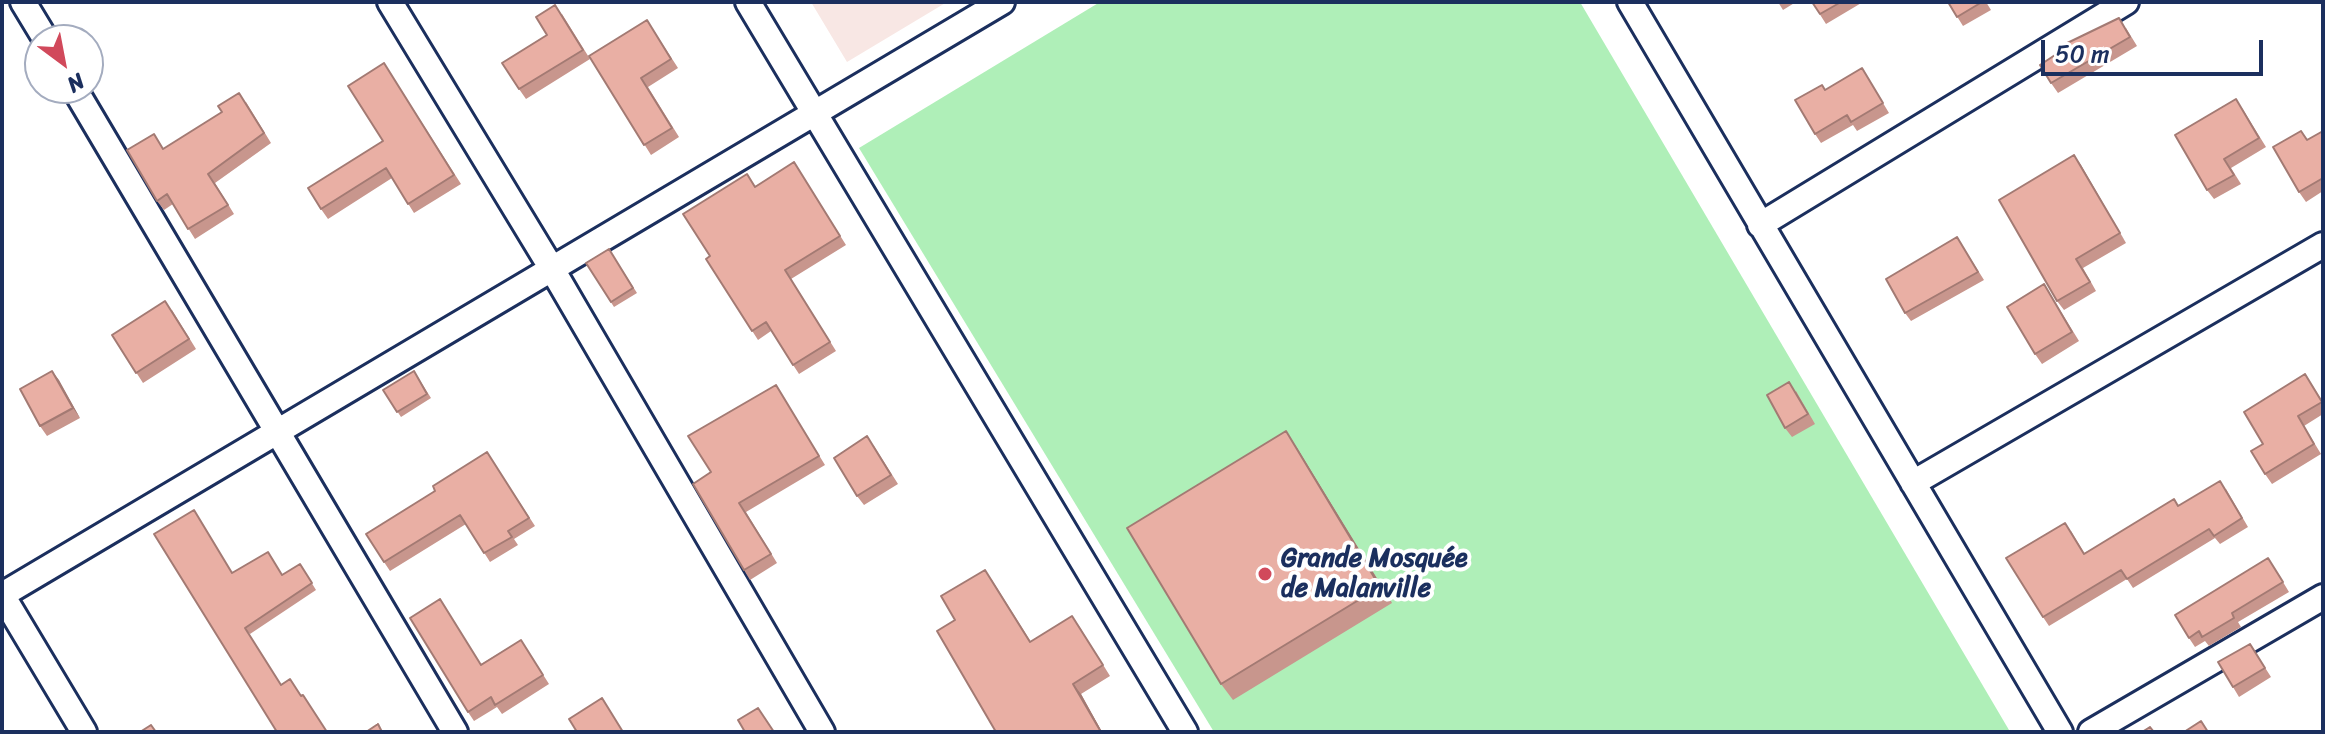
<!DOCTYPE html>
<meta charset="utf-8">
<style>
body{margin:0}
#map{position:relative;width:2325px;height:734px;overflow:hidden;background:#fff;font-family:Sriracha,sans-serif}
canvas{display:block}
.frame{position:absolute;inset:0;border:4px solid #1b2f5e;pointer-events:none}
.north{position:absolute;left:24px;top:24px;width:80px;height:80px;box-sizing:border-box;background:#fff;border:2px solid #a4acbf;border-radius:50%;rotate:148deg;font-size:22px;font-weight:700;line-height:32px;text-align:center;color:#1b2f5e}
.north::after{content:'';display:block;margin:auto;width:28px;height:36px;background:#d1495b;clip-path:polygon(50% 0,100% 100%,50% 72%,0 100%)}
.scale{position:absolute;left:2041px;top:40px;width:222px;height:36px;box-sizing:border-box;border:4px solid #1b2f5e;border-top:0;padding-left:10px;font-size:24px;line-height:28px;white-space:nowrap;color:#1b2f5e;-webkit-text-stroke:6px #fff;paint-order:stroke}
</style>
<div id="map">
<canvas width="2325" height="734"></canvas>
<div class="frame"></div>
<div class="north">N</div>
<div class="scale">50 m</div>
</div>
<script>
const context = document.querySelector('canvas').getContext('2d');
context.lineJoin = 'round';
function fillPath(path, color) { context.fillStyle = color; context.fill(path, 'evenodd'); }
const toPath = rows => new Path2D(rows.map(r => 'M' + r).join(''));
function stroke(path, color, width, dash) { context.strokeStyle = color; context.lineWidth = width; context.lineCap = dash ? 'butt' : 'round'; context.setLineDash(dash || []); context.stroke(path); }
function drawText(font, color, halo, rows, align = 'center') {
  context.font = font + ' Sriracha,sans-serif'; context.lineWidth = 8; context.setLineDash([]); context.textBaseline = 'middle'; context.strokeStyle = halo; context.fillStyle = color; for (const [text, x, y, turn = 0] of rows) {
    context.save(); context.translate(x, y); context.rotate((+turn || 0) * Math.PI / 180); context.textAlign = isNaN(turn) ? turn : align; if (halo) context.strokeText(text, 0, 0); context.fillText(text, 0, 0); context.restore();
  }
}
fillPath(toPath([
 [811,2,947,2,847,62]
]), '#f8e7e4');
fillPath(toPath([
 [1100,2,1580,2,2009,730,1214,732,859,148]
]), '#afefb8');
const minor = toPath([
 [23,2,46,40],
 [390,2,552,269,822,732],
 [748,2,1185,732],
 [1630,2,2060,732],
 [74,88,455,732],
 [1760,225,2126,2],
 [1913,483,2323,245],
 [2,595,1002,2],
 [2,595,84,732],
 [2091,732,2323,597]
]);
stroke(minor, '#1b2f5e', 30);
stroke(minor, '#fff', 24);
fillPath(toPath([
 [1778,2,1796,2,1783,10],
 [1812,2,1863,2,1826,24],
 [1948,2,1986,2,1991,10,1963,26],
 [562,14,590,59,526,99,519,89,547,35],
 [647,20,678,68,648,87,679,137,651,155,589,56],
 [2126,28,2137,46,2058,93,2051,83,2061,51],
 [384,63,461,184,414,213,392,178,328,219,321,209,383,141],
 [1862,68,1889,113,1857,131,1853,125,1821,143,1815,134,1826,90],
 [246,102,271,143,215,183,234,214,195,239,173,204,164,210,157,201,164,149],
 [2242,108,2266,147,2231,168,2241,184,2214,199,2207,190],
 [2301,131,2308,140,2323,131,2323,191,2306,202,2299,192],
 [2074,155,2126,243,2083,268,2096,291,2064,310,2057,301],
 [794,162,846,245,791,279,836,351,799,374,771,331,758,340,706,259,710,256,756,186],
 [1957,237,1984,280,1911,321,1905,313],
 [609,249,637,293,614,307,586,263],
 [2044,284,2079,341,2042,364,2035,354],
 [172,310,196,349,143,383,112,335],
 [52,371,80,418,47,436,40,426],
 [414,371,431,398,401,417,383,390],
 [2305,374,2323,402,2323,414,2304,426,2321,454,2272,484,2265,474,2263,444],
 [776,385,825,465,746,512,777,563,750,580,744,570,711,472],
 [1796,391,1815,424,1792,437,1785,428],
 [874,446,898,484,864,505,857,496],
 [1297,448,1392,603,1233,700,1221,684],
 [487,452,535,526,514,539,518,545,490,562,466,524,390,571,384,562,435,491],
 [2226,489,2248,527,2220,544,2215,538,2133,588,2127,579,2049,626,2043,617,2071,531,2084,553,2179,506],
 [154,534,233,573,283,575,300,564,316,590,250,634],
 [2274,567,2289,592,2238,622,2241,627,2209,646,2205,641,2195,647,2189,638],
 [992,580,1031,642,1079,626,1110,676,1081,694,1102,732,996,732,955,620],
 [521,640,549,684,502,714,497,707,474,721,468,712,481,664],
 [2250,644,2271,677,2239,697,2233,687]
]), '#c8968d');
fillPath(toPath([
 [2074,155,2081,165,2126,243,2120,233],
 [52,371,59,380,80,418,73,408],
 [1286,431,1297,448,1392,603,1380,587],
 [1073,684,1081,694,1102,732,1101,732]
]), '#a37a73');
const building = toPath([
 [1812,2,1841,2,1820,14,1812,2],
 [1948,2,1982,2,1957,17,1948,2],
 [555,5,583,50,519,89,502,63,547,35,536,17,555,5],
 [2119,18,2130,37,2051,83,2040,65,2061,51,2059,47,2119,18],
 [647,20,671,59,641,78,672,128,644,145,589,56,647,20],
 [384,63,454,175,408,204,386,168,321,209,308,188,383,141,348,86,384,63],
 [1862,68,1883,103,1851,122,1847,115,1815,134,1795,100,1822,85,1825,90,1862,68],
 [239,93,264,133,208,174,228,205,188,229,167,194,157,201,127,150,154,134,163,149,222,112,218,106,239,93],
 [2236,99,2259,138,2224,159,2234,175,2207,190,2175,135,2236,99],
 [2301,131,2307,140,2323,131,2323,178,2299,192,2273,147,2301,131],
 [2074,155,2120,233,2076,259,2090,282,2057,301,1999,200,2074,155],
 [794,162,840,236,785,270,830,342,793,365,766,322,752,331,706,259,710,256,683,214,747,174,755,187,794,162],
 [1957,237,1978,272,1905,313,1886,279,1957,237],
 [609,249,633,288,611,302,586,263,609,249],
 [2044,284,2072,332,2035,354,2007,307,2044,284],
 [165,301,189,339,136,373,112,335,165,301],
 [52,371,73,408,40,426,20,389,52,371],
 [414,371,427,394,397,412,383,390,414,371],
 [2305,374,2322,402,2298,416,2314,444,2265,474,2251,451,2263,444,2244,412,2305,374],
 [1789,382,1808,414,1785,428,1767,395,1789,382],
 [776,385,819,456,739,503,771,554,744,570,693,484,711,472,688,436,776,385],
 [1286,431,1380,587,1221,684,1127,528,1286,431],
 [867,436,891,475,857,496,834,458,867,436],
 [487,452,529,518,508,531,512,537,484,553,460,515,384,562,366,534,435,491,433,486,487,452],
 [2220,481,2242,518,2214,536,2209,529,2127,579,2121,570,2043,617,2006,558,2065,523,2084,554,2174,499,2178,506,2220,481],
 [194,510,232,573,268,552,282,575,300,564,312,583,245,628,281,685,290,679,301,696,303,695,327,732,277,732,154,534,194,510],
 [2268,558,2283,582,2232,613,2234,618,2202,637,2199,631,2189,638,2175,615,2268,558],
 [985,570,1030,642,1072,616,1103,665,1073,684,1101,732,996,732,937,631,955,620,941,596,985,570],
 [440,599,481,665,521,640,543,675,495,705,491,697,468,712,410,618,440,599],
 [2250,644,2265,668,2233,687,2218,662,2250,644],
 [602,698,623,732,577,732,569,719,602,698],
 [758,708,774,732,745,732,738,720,758,708],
 [2201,721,2208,732,2184,732,2201,721],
 [378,724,382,732,366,732,378,724],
 [151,725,156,732,140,732,151,725],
 [2150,727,2154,732,2142,732,2150,727]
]);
fillPath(building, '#e9afa4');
stroke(building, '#a37a73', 2);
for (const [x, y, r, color] of [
 [1265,574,8,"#d1495b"]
]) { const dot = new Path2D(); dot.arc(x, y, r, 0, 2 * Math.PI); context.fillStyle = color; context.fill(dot); stroke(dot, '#fff', 3); }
drawText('bold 26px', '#1b2f5e', '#fff', [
 ["Grande Mosquée",1281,559],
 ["de Malanville",1281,589]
], 'left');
</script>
